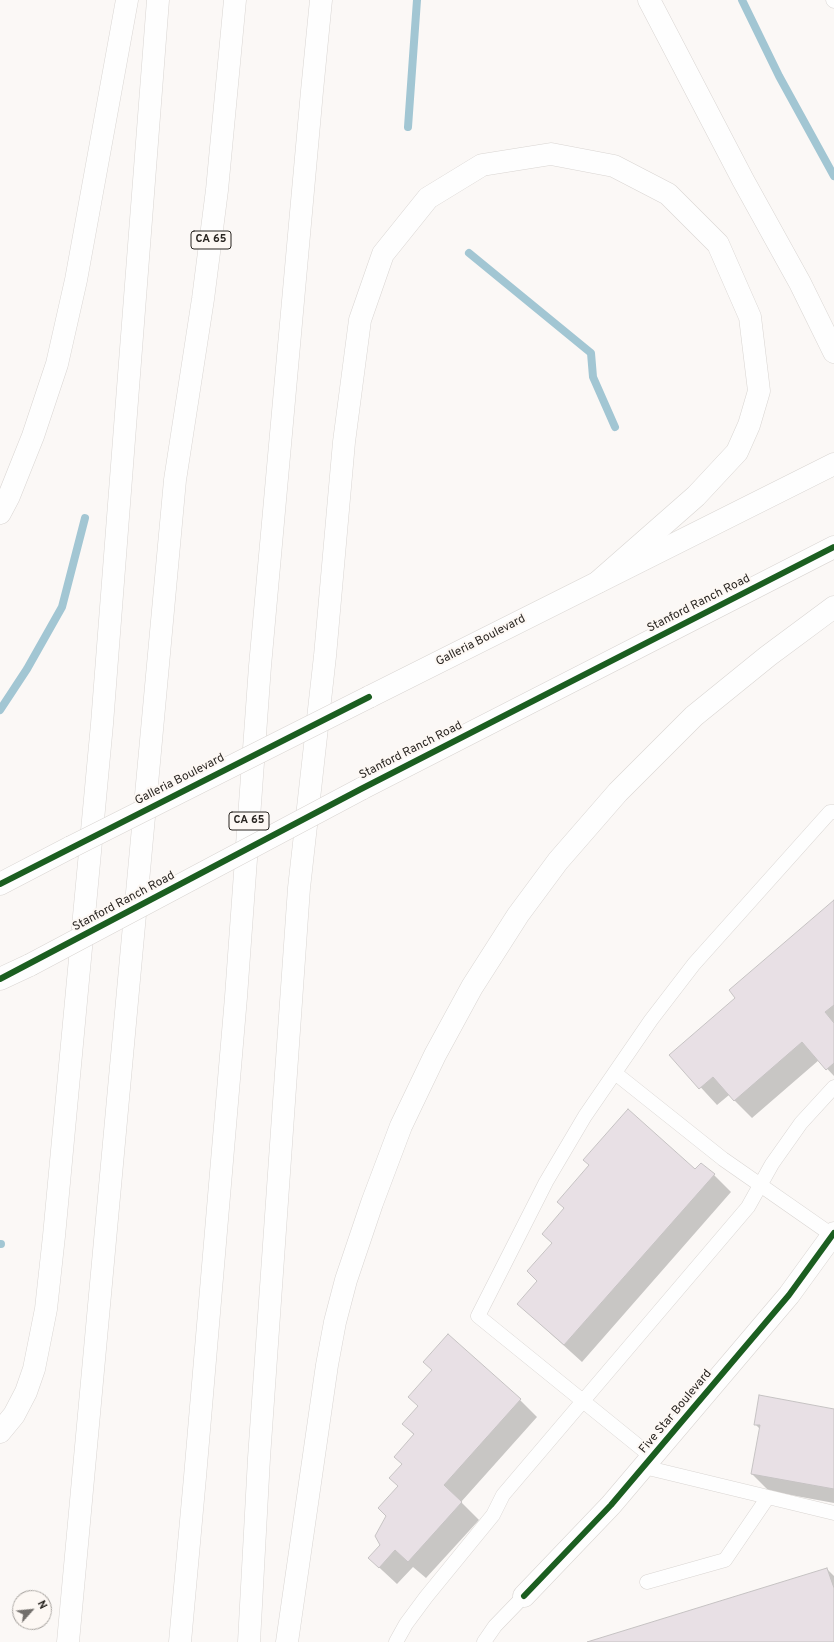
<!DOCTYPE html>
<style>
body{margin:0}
#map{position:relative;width:834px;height:1642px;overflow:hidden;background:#fbf8f6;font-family:Overpass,sans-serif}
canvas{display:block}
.north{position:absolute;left:12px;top:1590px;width:40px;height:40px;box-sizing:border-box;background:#fdf8f4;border:1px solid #a8a4a0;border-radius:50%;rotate:63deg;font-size:11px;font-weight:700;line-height:16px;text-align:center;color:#292521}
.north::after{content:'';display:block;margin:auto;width:14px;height:18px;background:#726f6c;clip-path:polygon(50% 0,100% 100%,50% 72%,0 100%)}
</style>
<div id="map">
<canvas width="834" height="1642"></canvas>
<div class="north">N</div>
</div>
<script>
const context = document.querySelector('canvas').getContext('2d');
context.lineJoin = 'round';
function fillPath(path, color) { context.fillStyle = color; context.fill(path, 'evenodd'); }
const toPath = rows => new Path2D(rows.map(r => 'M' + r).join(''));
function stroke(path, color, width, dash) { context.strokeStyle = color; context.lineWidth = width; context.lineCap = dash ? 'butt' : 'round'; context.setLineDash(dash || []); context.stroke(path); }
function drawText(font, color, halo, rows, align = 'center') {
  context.font = font + ' Overpass,sans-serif'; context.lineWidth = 4; context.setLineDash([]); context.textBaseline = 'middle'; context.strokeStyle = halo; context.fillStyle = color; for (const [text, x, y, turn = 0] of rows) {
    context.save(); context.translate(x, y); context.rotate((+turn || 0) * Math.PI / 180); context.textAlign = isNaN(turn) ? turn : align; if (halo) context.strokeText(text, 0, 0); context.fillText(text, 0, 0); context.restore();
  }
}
fillPath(toPath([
 [834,901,834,1076,819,1060,752,1118,729,1095,717,1105,671,1055,737,998],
 [695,1170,714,1175,731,1192,582,1362,518,1304],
 [520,1400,537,1417,461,1502,479,1520,426,1578,413,1567,397,1584,369,1558,381,1545,387,1516,399,1487,390,1478,403,1464,414,1435,404,1424],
 [834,1410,834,1503,769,1491,752,1474,761,1430,755,1424],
 [827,1569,834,1576,834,1642,590,1642]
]), '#0003');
stroke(toPath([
 [742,0,779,76,834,176],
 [408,127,417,0],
 [469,253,591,353,593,377,615,427],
 [0,710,27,669,62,607,85,518],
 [0,1244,1,1244]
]), '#a2c6d3', 8);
const building = toPath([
 [834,900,834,1005,825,1012,834,1023,834,1063,826,1070,802,1042,734,1101,713,1077,699,1089,669,1055,735,998,729,990,834,900],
 [628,1109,695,1169,701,1163,715,1174,564,1345,517,1304,537,1281,527,1271,552,1243,542,1234,564,1208,557,1202,589,1165,583,1160,628,1109],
 [448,1334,521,1399,444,1485,462,1502,408,1562,395,1550,379,1568,368,1558,380,1545,375,1536,386,1516,378,1508,398,1486,389,1478,402,1464,394,1457,414,1434,402,1424,418,1406,408,1397,432,1370,423,1362,448,1334],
 [759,1395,834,1409,834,1489,751,1474,760,1425,754,1425,759,1395],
 [827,1568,834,1588,834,1642,587,1642,827,1568]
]);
fillPath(building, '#e8e0e5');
stroke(building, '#c6c3c3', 1);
const service = toPath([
 [833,0,834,1],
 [615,1073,723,1159,832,1235],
 [652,1457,478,1316,546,1182,585,1116,651,1020,694,964,830,812,834,812],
 [644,1467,834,1513],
 [647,1582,725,1560,768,1497],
 [396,1642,406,1624,426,1597,493,1515,503,1495,748,1207,772,1164,801,1123,834,1087],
 [484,1642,495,1626,524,1596]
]);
const tertiary = toPath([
 [524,1596,611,1505,789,1295,834,1233]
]);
const secondary = toPath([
 [369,697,834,464],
 [361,789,834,547],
 [0,884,71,847],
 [0,979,30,965]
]);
const motorway = toPath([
 [649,0,743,180,800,283,834,352],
 [0,513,9,496,33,436,57,364,76,280,127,0],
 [0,1432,14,1415,26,1392,34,1369,46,1309,54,1236,102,724,158,0],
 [68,1642,175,480,203,299,217,190,235,0],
 [180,1642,195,1477,236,997,260,666,312,91,321,0],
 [249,1642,259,1458,299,888,325,656,344,442,360,320,383,254,428,198,482,165,551,154,614,166,668,194,718,244,750,317,759,391,749,425,737,452,696,496,598,582],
 [287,1642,327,1365,335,1322,346,1280,372,1203,401,1126,435,1055,472,987,518,915,558,861,618,792,694,716,768,656,834,607]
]);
stroke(service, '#d9d5d2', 15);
stroke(tertiary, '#d9d5d2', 23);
stroke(secondary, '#d9d5d2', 23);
stroke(motorway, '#d9d5d2', 23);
stroke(service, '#fefefe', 14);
stroke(tertiary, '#fefefe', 22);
stroke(secondary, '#fefefe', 22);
stroke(motorway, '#fefefe', 22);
const secondaryBridge = toPath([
 [71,847,369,697],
 [30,965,361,789]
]);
stroke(secondaryBridge, '#d9d5d2', 23, []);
stroke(secondaryBridge, '#fefefe', 22);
stroke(toPath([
 [0,884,369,697],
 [0,979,361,789,834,547],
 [524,1596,611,1505,789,1295,834,1233]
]), '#1b5e20', 6);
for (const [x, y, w] of [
 [211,240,40],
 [249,821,40]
]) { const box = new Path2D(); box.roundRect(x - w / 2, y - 9, w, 18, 3); context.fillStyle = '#fdf8f4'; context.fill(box); stroke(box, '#292521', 1); }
drawText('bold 11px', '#292521', null, [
 ["CA 65",211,240],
 ["CA 65",249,821]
]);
drawText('12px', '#292521', '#fdf8f4', [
 ["Stanford Ranch Road",699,604,-27],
 ["Galleria Boulevard",481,641,-27],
 ["Stanford Ranch Road",411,751,-27],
 ["Galleria Boulevard",180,780,-27],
 ["Stanford Ranch Road",124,902,-28],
 ["Five Star Boulevard",676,1412,-50]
]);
</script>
